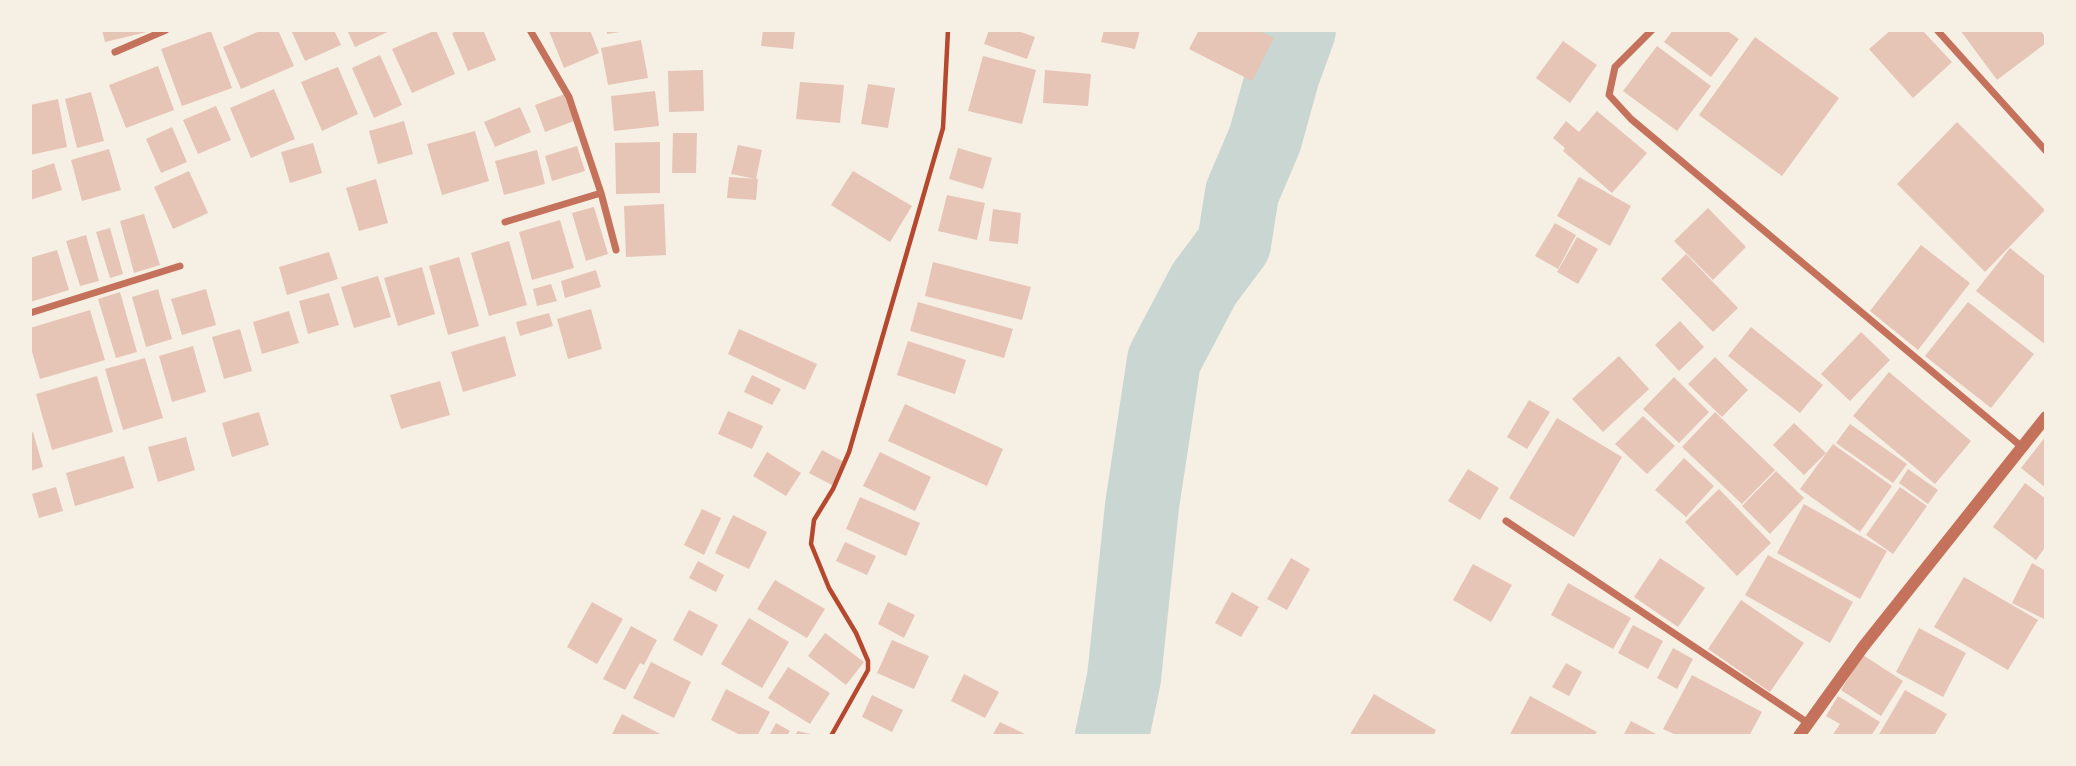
<!DOCTYPE html>
<style>
body{margin:0}
#map{position:relative;width:2076px;height:766px;overflow:hidden;background:#f6efe4;font-family:"IBM Plex Serif",serif}
canvas{display:block}
.frame{position:absolute;inset:0;border:32px solid #f6efe4;pointer-events:none}
</style>
<div id="map">
<canvas width="2076" height="766"></canvas>
<div class="frame"></div>
</div>
<script>
const context = document.querySelector('canvas').getContext('2d');
context.lineJoin = 'round';
const toPath = rows => new Path2D(rows.map(r => 'M' + r).join(''));
function stroke(path, color, width, dash) { context.strokeStyle = color; context.lineWidth = width; context.lineCap = dash ? 'butt' : 'round'; context.setLineDash(dash || []); context.stroke(path); }
function fillPath(path, color) { context.fillStyle = color; context.fill(path, 'evenodd'); }
stroke(toPath([
 [1112,736,1124,678,1142,506,1164,360,1204,284,1234,244,1242,193,1265,139,1283,74,1299,30]
]), '#c9d6d2', 74);
fillPath(toPath([
 [102,30,151,30,151,31,105,42],
 [262,30,278,30,294,66,241,89,223,47],
 [291,30,334,30,341,45,305,61],
 [347,30,392,30,355,47],
 [436,30,455,74,412,93,392,49],
 [459,30,483,30,496,60,468,71,452,33],
 [554,30,590,30,599,53,564,68,549,31],
 [607,30,627,30,627,31,607,34],
 [763,30,795,30,793,49,761,46],
 [989,30,1015,30,1035,37,1027,59,984,44],
 [1104,30,1140,30,1135,49,1101,42],
 [1199,30,1257,30,1274,38,1252,81,1189,49],
 [1673,30,1726,30,1739,39,1711,77,1664,42],
 [1891,30,1922,30,1952,62,1913,98,1869,49],
 [1960,30,2040,30,2046,38,2046,43,1997,80],
 [211,31,232,88,182,106,161,49],
 [1755,37,1839,98,1782,176,1699,115],
 [641,40,648,78,608,85,601,48],
 [1563,41,1597,65,1570,103,1536,78],
 [1657,46,1711,86,1677,131,1623,91],
 [380,55,402,105,374,118,352,68],
 [983,56,1036,70,1022,124,968,111],
 [158,66,174,110,126,128,109,85],
 [338,67,358,114,322,131,301,82],
 [703,70,704,111,669,112,668,71],
 [1045,70,1091,74,1088,106,1043,103],
 [800,82,844,85,840,123,796,119],
 [868,84,895,88,888,128,861,124],
 [274,89,295,139,251,158,230,108],
 [655,91,659,126,614,131,611,96],
 [91,92,104,141,77,148,65,99],
 [565,94,574,121,545,132,535,105],
 [58,99,67,147,30,155,30,105],
 [216,106,231,140,198,154,183,120],
 [520,107,531,132,495,147,484,122],
 [1597,111,1647,153,1612,193,1563,151,1565,148,1553,138,1566,121,1579,132],
 [404,121,413,154,378,164,369,131],
 [1957,122,2045,210,1985,272,1897,184],
 [172,127,187,162,161,173,146,139],
 [475,131,489,181,442,195,427,144],
 [673,133,697,133,696,173,672,173],
 [660,142,660,193,616,194,615,143],
 [313,143,322,173,290,183,281,152],
 [738,145,762,150,756,179,731,174],
 [577,146,585,171,552,181,545,156],
 [958,148,992,158,983,189,949,179],
 [109,149,121,190,82,201,71,160],
 [537,150,545,184,504,195,495,161],
 [54,163,62,190,30,200,30,171],
 [189,171,208,213,173,229,154,187],
 [853,171,912,206,890,242,831,205],
 [729,177,758,179,756,200,727,198],
 [1579,177,1631,206,1610,246,1557,216],
 [376,179,388,223,359,231,346,188],
 [947,195,985,203,977,240,938,231],
 [664,204,666,255,626,257,624,206],
 [594,207,608,254,586,261,572,213],
 [1708,208,1746,247,1713,280,1674,241],
 [993,209,1021,213,1018,244,989,241],
 [144,214,160,265,134,273,120,221],
 [560,220,574,268,532,280,519,232],
 [1555,223,1576,235,1558,269,1535,256],
 [110,228,123,274,110,278,96,232],
 [86,235,99,281,80,286,66,241],
 [1577,237,1598,249,1578,284,1557,272],
 [509,241,527,305,489,316,471,253],
 [1921,245,1970,283,1918,350,1870,311],
 [2010,248,2046,277,2046,345,1976,291],
 [57,250,69,290,30,302,30,258],
 [329,252,338,279,287,295,279,267],
 [1686,254,1738,308,1713,332,1661,279],
 [459,257,479,326,448,335,429,266],
 [933,262,1031,287,1022,320,925,296],
 [422,267,435,314,398,326,384,278],
 [596,270,601,287,565,298,561,281],
 [378,276,391,317,354,328,341,287],
 [551,284,557,301,537,306,533,289],
 [158,289,172,339,146,347,132,297],
 [206,289,216,325,182,335,171,299],
 [120,292,137,352,116,358,98,299],
 [329,293,339,325,308,334,299,301],
 [918,302,1013,329,1004,358,910,331],
 [1968,302,2034,354,1991,408,1925,356],
 [591,309,602,349,568,359,557,319],
 [90,310,105,360,40,379,30,345,30,328],
 [289,311,299,343,262,354,253,322],
 [549,313,553,326,520,336,516,322],
 [1680,321,1704,347,1679,371,1655,345],
 [1751,327,1823,385,1800,413,1728,356],
 [240,329,252,371,224,379,212,337],
 [739,329,817,364,805,390,728,354],
 [1861,332,1890,360,1850,401,1821,374],
 [505,336,516,376,463,392,451,352],
 [908,341,966,360,955,394,897,375],
 [193,346,206,392,172,402,159,356],
 [1619,356,1649,389,1603,432,1572,399],
 [1715,357,1748,390,1722,417,1688,384],
 [145,358,163,418,123,430,105,369],
 [1889,372,1971,441,1935,484,1853,416],
 [752,375,781,389,772,405,744,392],
 [97,376,113,432,52,450,36,394],
 [1674,377,1709,412,1679,443,1643,409],
 [440,381,450,415,401,429,390,395],
 [1529,400,1550,412,1527,449,1507,437],
 [905,404,1003,449,987,486,888,441],
 [728,411,763,426,752,449,718,434],
 [259,412,269,445,232,457,222,423],
 [1715,412,1775,470,1742,504,1682,447],
 [1643,416,1675,446,1647,474,1615,444],
 [1557,418,1622,457,1574,537,1509,498],
 [1794,423,1826,453,1804,475,1773,445],
 [1850,424,1907,464,1893,483,1836,443],
 [33,432,43,467,30,471,30,433],
 [2046,436,2046,488,2021,468],
 [186,437,195,470,158,482,148,447],
 [1833,444,1892,486,1860,532,1800,489],
 [822,450,844,462,832,485,809,473],
 [767,452,801,473,786,496,753,476],
 [880,452,931,477,915,511,863,486],
 [124,456,134,488,75,506,66,473],
 [1684,458,1714,486,1686,517,1655,490],
 [1468,469,1499,488,1480,520,1448,501],
 [1908,469,1938,490,1928,504,1899,483],
 [1776,471,1804,498,1770,534,1742,506],
 [2025,483,2046,499,2046,546,2036,560,1993,527],
 [56,487,63,511,39,518,32,494],
 [1900,487,1927,506,1893,554,1866,535],
 [1719,489,1771,543,1737,576,1685,522],
 [860,497,920,523,906,556,846,529],
 [1804,504,1887,551,1860,599,1777,553],
 [702,509,721,518,704,555,684,545],
 [733,515,767,532,749,569,715,553],
 [845,542,876,556,867,575,836,561],
 [1768,555,1853,602,1830,643,1745,595],
 [1291,558,1310,569,1287,610,1267,599],
 [1660,558,1705,588,1678,627,1634,597],
 [698,561,724,575,716,592,689,578],
 [2032,563,2046,571,2046,620,2012,603],
 [1473,564,1512,585,1491,622,1453,600],
 [1964,577,2038,620,2008,670,1934,627],
 [775,580,825,609,807,638,757,609],
 [1568,583,1631,618,1613,649,1551,615],
 [1232,592,1259,607,1241,637,1215,623],
 [1741,600,1804,643,1770,692,1708,649],
 [592,602,623,619,597,664,567,647],
 [888,602,915,615,904,638,878,624],
 [689,610,718,625,702,656,673,640],
 [749,618,789,642,762,688,721,664],
 [1633,625,1663,641,1648,669,1618,653],
 [631,626,657,640,644,665,640,663,625,690,603,679],
 [1919,628,1966,653,1943,697,1896,672],
 [825,633,864,662,846,685,808,656],
 [892,640,929,656,914,689,877,673],
 [1673,648,1693,659,1677,689,1657,678],
 [1863,655,1903,681,1881,716,1841,690],
 [651,662,691,682,674,718,633,698],
 [1566,663,1582,672,1569,696,1552,687],
 [788,667,830,693,810,724,768,698],
 [964,674,999,692,985,718,951,701],
 [1692,675,1762,712,1749,736,1678,736,1663,729],
 [726,689,770,712,757,736,742,736,711,720],
 [1905,690,1947,714,1934,736,1878,736],
 [1374,694,1436,730,1433,736,1349,736],
 [872,695,903,710,892,732,862,717],
 [1530,696,1597,732,1594,736,1509,736],
 [1838,696,1880,722,1871,736,1832,736,1840,724,1826,716],
 [622,714,664,736,611,736],
 [1631,721,1660,736,1623,736],
 [1000,722,1029,736,992,736],
 [776,723,790,731,787,736,769,736],
 [798,731,815,735,815,736,794,736]
]), '#e6c5b7');
stroke(toPath([
 [831,736,868,670,868,661,856,633,829,588,811,544,814,520,833,489,849,452,943,128,948,30]
]), '#b5482f', 4.5);
stroke(toPath([
 [530,30,569,97,601,193,616,250],
 [1652,30,1615,67,1609,95,1631,119,2022,447],
 [1937,30,2046,151],
 [115,52,166,30],
 [505,222,601,193],
 [30,313,180,266],
 [1506,521,1808,723]
]), '#c5725c', 7);
stroke(toPath([
 [1799,736,1863,647,2046,417]
]), '#c5725c', 12);
</script>
